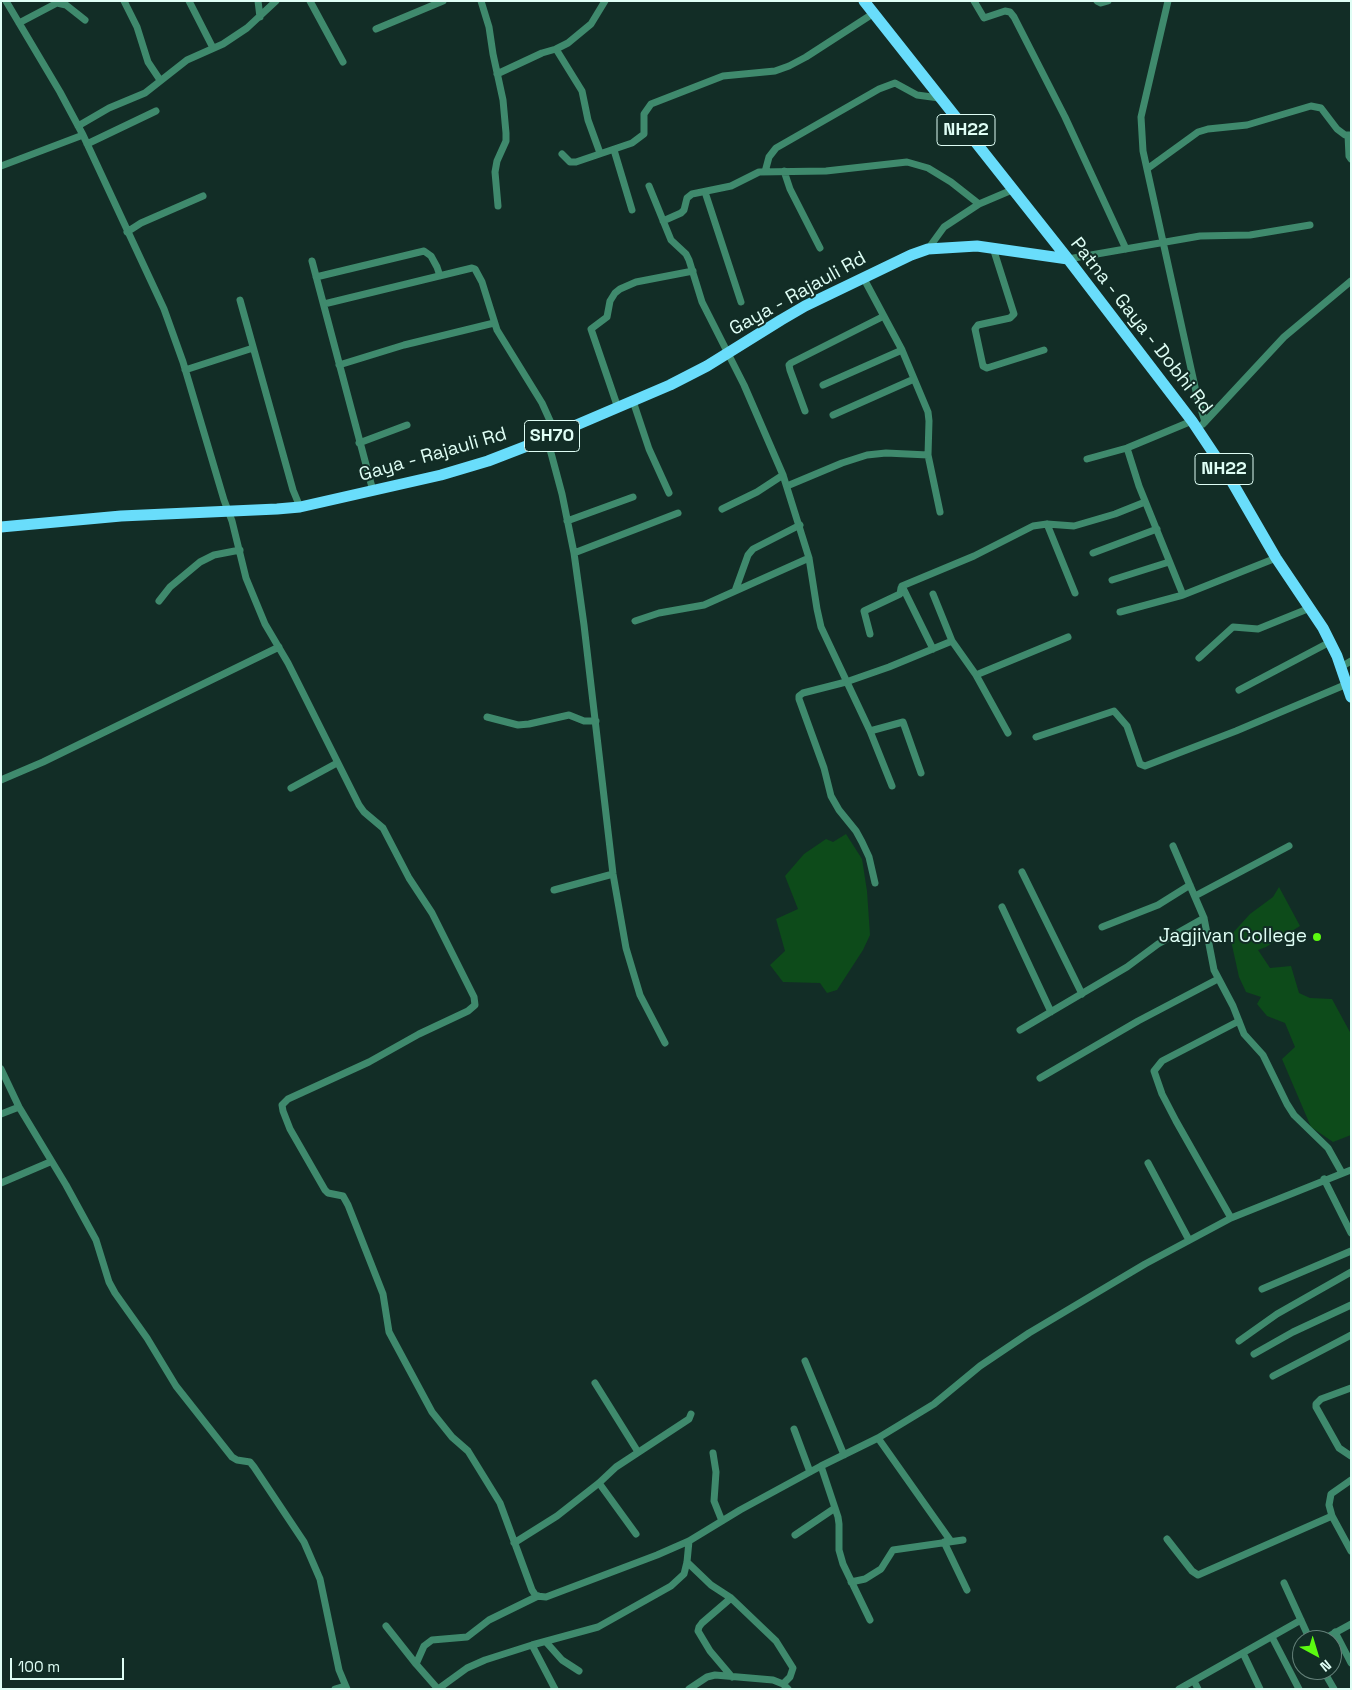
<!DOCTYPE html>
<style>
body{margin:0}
#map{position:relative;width:1352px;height:1690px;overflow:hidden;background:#122d26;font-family:"Space Grotesk",sans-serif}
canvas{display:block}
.frame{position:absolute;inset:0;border:2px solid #dffef5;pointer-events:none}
.north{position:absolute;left:1292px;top:1630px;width:50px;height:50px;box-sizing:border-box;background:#122d26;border:1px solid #648179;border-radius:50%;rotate:141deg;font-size:14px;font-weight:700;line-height:20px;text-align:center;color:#dffef5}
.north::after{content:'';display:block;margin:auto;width:18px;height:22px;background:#5bf910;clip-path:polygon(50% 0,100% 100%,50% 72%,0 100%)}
.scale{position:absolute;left:10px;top:1658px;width:114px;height:22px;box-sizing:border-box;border:2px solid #dffef5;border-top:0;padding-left:6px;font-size:15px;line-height:18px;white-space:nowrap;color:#dffef5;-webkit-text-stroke:4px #122d26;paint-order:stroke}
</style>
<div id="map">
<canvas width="1352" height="1690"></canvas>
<div class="frame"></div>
<div class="north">N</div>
<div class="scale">100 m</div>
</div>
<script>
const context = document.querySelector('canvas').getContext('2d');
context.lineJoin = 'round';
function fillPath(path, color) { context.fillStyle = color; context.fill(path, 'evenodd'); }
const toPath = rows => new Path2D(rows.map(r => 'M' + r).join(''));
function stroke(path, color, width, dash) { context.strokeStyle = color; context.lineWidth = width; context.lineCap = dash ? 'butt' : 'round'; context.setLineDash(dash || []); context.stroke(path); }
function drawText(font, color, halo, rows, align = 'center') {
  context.font = font + ' "Space Grotesk",sans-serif'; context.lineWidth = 4; context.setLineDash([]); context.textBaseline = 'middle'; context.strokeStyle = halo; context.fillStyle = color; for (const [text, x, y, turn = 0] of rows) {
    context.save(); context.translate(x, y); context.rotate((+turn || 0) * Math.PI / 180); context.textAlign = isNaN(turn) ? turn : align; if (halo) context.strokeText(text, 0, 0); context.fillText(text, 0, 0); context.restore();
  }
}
fillPath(toPath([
 [846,834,862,859,867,891,870,935,863,950,837,990,827,993,820,983,783,982,770,965,785,951,776,919,798,909,785,876,804,854,826,839,833,842],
 [1279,887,1300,926,1266,947,1258,950,1270,968,1291,966,1299,993,1310,998,1332,999,1351,1034,1351,1135,1333,1142,1311,1127,1282,1059,1295,1047,1285,1023,1267,1016,1257,1004,1261,997,1246,992,1239,977,1230,936,1250,914,1273,897]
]), '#0d4b1a');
stroke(toPath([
 [6,1,60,92,83,135,164,309,183,362,224,500,232,521,246,578,265,624,288,663,359,805,364,812,383,828,409,878,432,913,474,997,475,1005,468,1011,419,1034,369,1062,288,1099,282,1105,283,1111,290,1129,325,1190,328,1193,343,1196,348,1205,383,1294,389,1332,432,1412,452,1437,468,1451,500,1503,532,1590,536,1596,546,1597,657,1555,689,1541,740,1510,821,1466,878,1438,934,1404,980,1366,1029,1333,1145,1264,1231,1218,1351,1170],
 [124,1,137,27,148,62,160,80],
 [189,1,213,48],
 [258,1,260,17],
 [310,1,343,62],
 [481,1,489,27,493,54,503,100,506,133,506,141,497,161,495,172,498,206],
 [974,1,984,18,1005,11,1010,12,1014,17,1065,117,1126,249],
 [1097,1,1101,3,1108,1],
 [1168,1,1141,117,1143,151,1197,396,1205,422],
 [19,23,57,3,66,5,85,20],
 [376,29,443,1],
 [556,49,582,91,588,120,600,153],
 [497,74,542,53,556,49,568,43,591,24,605,1],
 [78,126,109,108,145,93,187,60,223,44,247,28,276,1],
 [1348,135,1349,156,1351,159],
 [87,144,156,111],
 [614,150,632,210],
 [562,154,570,162,576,162,632,143,644,134,644,114,651,104,723,76,775,71,789,66,806,57,874,13],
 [1,166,83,135],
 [1147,169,1198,132,1208,129,1247,125,1311,106,1321,108,1337,129,1345,135,1351,135],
 [784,171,790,189,820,248],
 [765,172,769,157,776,148,879,89,895,83,917,95,939,98],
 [649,186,671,240,686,254,689,260,702,302,744,385,783,475,809,558,817,609,821,627,870,731,892,786],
 [705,192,741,302],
 [663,221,681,213,684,210,687,198,692,194,731,186,759,172,826,171,907,162,928,168,951,182,979,204,1012,190],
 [127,232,141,223,203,196],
 [993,248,1014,314,1010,318,978,325,975,329,983,366,987,368,1044,350],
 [928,249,944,227,979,204],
 [1068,259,1200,236,1250,235,1310,225],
 [312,261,373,491],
 [316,277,424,251,431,256,437,267,440,276],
 [863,277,902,350,928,412,929,421,928,455,940,512],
 [240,300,293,490,300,507],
 [324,304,472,268,475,269,482,282,497,330,542,403,556,434],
 [339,365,404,345,494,323],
 [185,370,253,348],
 [823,385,902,350],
 [633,401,649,449,669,493],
 [618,408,591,329,607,317,610,301,615,293,620,289,636,282,693,271],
 [805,411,790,370,789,365,791,363,884,316],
 [833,415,914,379],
 [1203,424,1284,337,1351,281],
 [547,438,562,494,574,553,584,625,613,874,626,948,640,995,665,1043],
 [359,443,407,425],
 [1127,448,1139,486,1183,595],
 [1087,459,1127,448,1192,421],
 [787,486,842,463,867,455,886,453,928,455],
 [722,509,757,492,783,475],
 [567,521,633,497],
 [1047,524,1075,593],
 [574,553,678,513],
 [1093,553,1157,529],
 [1112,580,1169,562],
 [735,591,748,555,753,549,800,525],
 [933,594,952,641,976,675,1008,733],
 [159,601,170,587,200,562,214,555,240,550],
 [1120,612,1183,595,1276,558],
 [635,621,659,613,704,605,809,558],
 [870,634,864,611,900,594,901,588],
 [933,649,902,586,974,556,1033,526,1047,524,1074,526,1115,514,1145,502],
 [1199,658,1233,627,1258,629,1310,608],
 [1341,667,1351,661],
 [976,675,1068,637],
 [1239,690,1330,642],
 [487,717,518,725,529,724,569,715,584,721,596,721],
 [870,731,903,722,921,773],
 [1036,737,1114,711,1127,726,1140,764,1145,766,1236,731,1347,684],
 [1,780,43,762,279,647],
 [291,788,337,763],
 [1173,846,1204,918,1214,970,1233,1006,1244,1034,1263,1055,1287,1104,1294,1115,1328,1148,1342,1173],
 [1022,872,1082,994],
 [875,883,869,857,862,842,856,831,839,810,831,796,824,768,799,699,799,696,803,693,846,682,889,667,952,641],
 [554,890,613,874],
 [1195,896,1289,846],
 [1002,907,1051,1012],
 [1102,927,1158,905,1190,885],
 [1020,1030,1127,967,1158,944,1204,918],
 [1,1069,19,1107,66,1185,96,1240,109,1282,115,1293,147,1338,176,1386,232,1457,237,1460,250,1462,254,1467,304,1542,320,1579,339,1670,347,1689],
 [1040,1078,1138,1021,1218,979],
 [1,1114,19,1107],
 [1148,1163,1189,1240],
 [1324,1179,1351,1233],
 [1,1183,50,1162],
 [1231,1218,1176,1121,1162,1094,1154,1071,1162,1061,1239,1021],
 [1262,1289,1351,1251],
 [1239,1341,1277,1314,1351,1272],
 [1254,1354,1293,1332,1351,1305],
 [805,1361,844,1455],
 [1273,1376,1351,1335],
 [595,1383,638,1452],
 [1351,1388,1321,1399,1316,1404,1316,1407,1339,1448,1351,1456],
 [794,1429,810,1472],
 [878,1438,950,1540],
 [713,1453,716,1472,714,1501,722,1521],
 [821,1466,838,1517,839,1524,839,1550,843,1564,870,1620],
 [1351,1480,1331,1494,1329,1505,1332,1516,1351,1551],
 [599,1483,636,1534],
 [795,1535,835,1508],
 [1167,1539,1192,1571,1198,1575,1332,1516],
 [944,1542,967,1590],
 [514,1543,557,1516,599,1483,616,1467,689,1419,691,1414],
 [687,1562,711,1585,731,1598,776,1641,793,1668,790,1677,783,1684],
 [851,1582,865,1579,881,1569,893,1550,963,1540],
 [1284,1583,1310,1640],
 [731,1598,702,1623,699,1627,698,1631,710,1651,732,1677],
 [386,1626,416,1664,438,1689],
 [1335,1632,1351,1663],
 [1272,1637,1299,1689],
 [1322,1640,1351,1624],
 [546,1642,562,1660,579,1671],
 [532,1645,555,1689],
 [1243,1653,1260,1689],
 [416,1664,424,1646,432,1640,467,1637,489,1620,538,1596],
 [1323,1670,1334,1689],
 [1194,1681,1198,1689],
 [335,1689,345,1686],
 [438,1689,467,1668,485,1660,532,1645,598,1627,671,1586,684,1574,687,1562,689,1541],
 [689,1689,707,1677,715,1675,773,1680,783,1684,788,1689],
 [1179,1689,1301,1620]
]), '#3f8a6d', 7);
stroke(toPath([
 [864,1,1068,259,1192,421,1228,475,1276,558,1323,628,1337,656,1351,697],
 [1,527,121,516,277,509,300,507,441,475,488,461,532,444,670,385,707,366,781,320,805,306,911,255,928,249,977,246,1068,259]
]), '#69ddfb', 11);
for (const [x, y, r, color] of [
 [1317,937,5,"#5bf910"]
]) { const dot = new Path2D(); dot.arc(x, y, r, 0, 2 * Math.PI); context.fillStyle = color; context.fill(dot); stroke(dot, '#122d26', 2); }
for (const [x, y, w] of [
 [966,130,58],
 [552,436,55],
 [1224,469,58]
]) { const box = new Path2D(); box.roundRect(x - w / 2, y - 15.5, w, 31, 4); context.fillStyle = '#122d26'; context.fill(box); stroke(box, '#dffef5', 1); }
drawText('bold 18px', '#dffef5', null, [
 ["NH22",966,130],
 ["SH70",552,436],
 ["NH22",1224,469]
]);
drawText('19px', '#dffef5', '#122d26', [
 ["Gaya - Rajauli Rd",798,294,-29],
 ["Patna - Gaya - Dobhi Rd",1141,326,52],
 ["Gaya - Rajauli Rd",433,455,-16]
]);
drawText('19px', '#dffef5', '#122d26', [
 ["Jagjivan College",1307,937]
], 'right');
</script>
